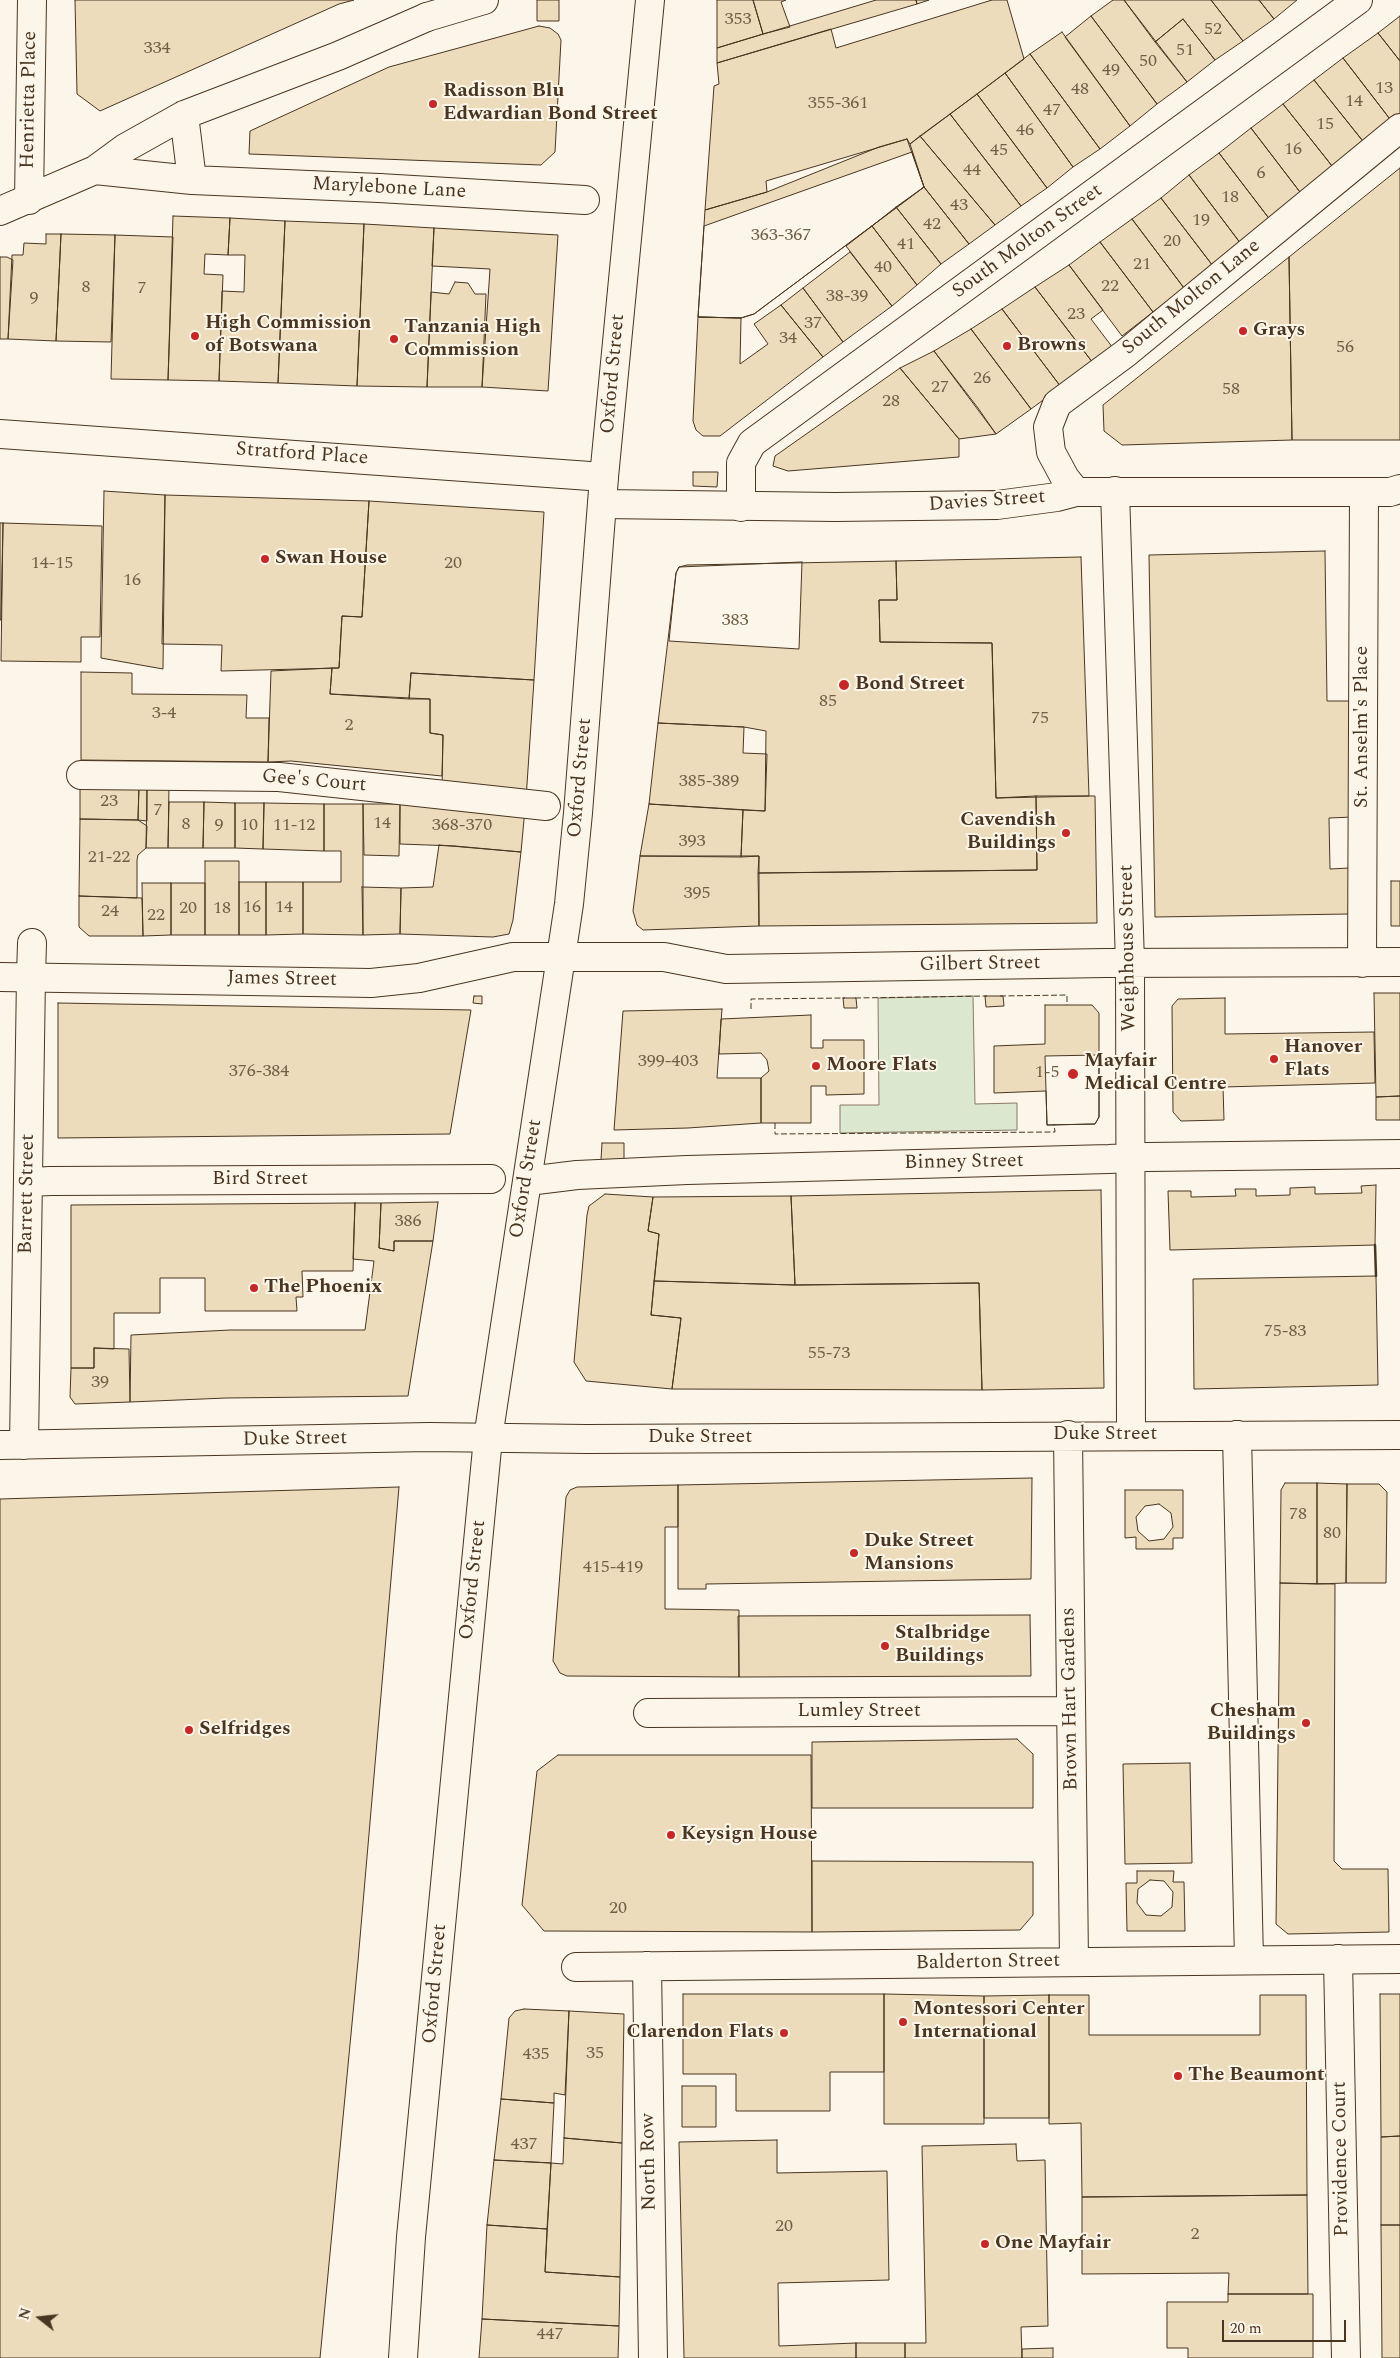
<!DOCTYPE html>
<style>
body{margin:0}
#map{position:relative;width:1400px;height:2358px;overflow:hidden;background:#fbf6e9;font-family:Spectral,serif}
canvas{display:block}
.north{position:absolute;left:15px;top:2293px;width:50px;height:50px;-webkit-text-stroke:4px #fbf6e9;paint-order:stroke;rotate:286deg;font-size:14px;font-weight:700;line-height:20px;text-align:center;color:#4a3520}
.north::after{content:'';display:block;margin:auto;width:18px;height:22px;background:#4a3520;clip-path:polygon(50% 0,100% 100%,50% 72%,0 100%)}
.scale{position:absolute;left:1222px;top:2320px;width:124px;height:22px;box-sizing:border-box;border:2px solid #4a3520;border-top:0;padding-left:6px;font-size:15px;line-height:18px;white-space:nowrap;color:#4a3520;-webkit-text-stroke:4px #fbf6e9;paint-order:stroke}
</style>
<div id="map">
<canvas width="1400" height="2358"></canvas>
<div class="north">N</div>
<div class="scale">20 m</div>
</div>
<script>
const context = document.querySelector('canvas').getContext('2d');
context.lineJoin = 'round';
function fillPath(path, color) { context.fillStyle = color; context.fill(path, 'evenodd'); }
const toPath = rows => new Path2D(rows.map(r => 'M' + r).join(''));
function stroke(path, color, width, dash) { context.strokeStyle = color; context.lineWidth = width; context.lineCap = dash ? 'butt' : 'round'; context.setLineDash(dash || []); context.stroke(path); }
function drawText(font, color, halo, rows, align = 'center') {
  context.font = font + ' Spectral,serif'; context.lineWidth = 4; context.setLineDash([]); context.textBaseline = 'middle'; context.strokeStyle = halo; context.fillStyle = color; for (const [text, x, y, turn = 0] of rows) {
    context.save(); context.translate(x, y); context.rotate((+turn || 0) * Math.PI / 180); context.textAlign = isNaN(turn) ? turn : align; if (halo) context.strokeText(text, 0, 0); context.fillText(text, 0, 0); context.restore();
  }
}
const green = toPath([
 [973,996,975,1104,1017,1103,1017,1130,840,1133,840,1105,879,1105,878,998,973,996]
]);
fillPath(green, '#dce7d0');
stroke(green, '#887966', 1);
const building = toPath([
 [75,0,354,0,339,4,100,111,77,94,75,0],
 [537,0,559,0,559,21,537,21,537,0],
 [717,0,753,0,763,34,717,48,717,0],
 [753,0,786,0,781,2,790,27,763,34,753,0],
 [876,0,916,0,917,4,717,63,717,48,876,0],
 [916,0,929,0,917,4,916,0],
 [992,0,1007,0,1024,59,910,144,907,139,766,181,767,192,705,210,714,86,719,84,717,63,831,29,836,48,992,0],
 [1113,0,1124,0,1187,82,1157,104,1091,16,1113,0],
 [1124,0,1211,0,1243,41,1215,60,1183,19,1155,42,1124,0],
 [1211,0,1259,0,1274,19,1243,41,1211,0],
 [1259,0,1297,0,1274,19,1259,0],
 [1091,16,1157,104,1130,126,1065,37,1091,16],
 [1400,16,1400,61,1378,33,1400,16],
 [1183,19,1215,60,1187,82,1155,42,1183,19],
 [539,26,550,28,558,34,561,40,555,152,541,165,249,154,250,131,389,67,539,26],
 [1062,32,1130,126,1100,149,1030,54,1062,32],
 [1378,33,1400,61,1400,117,1393,123,1343,58,1378,33],
 [1030,54,1100,149,1073,167,1005,73,1030,54],
 [1343,58,1393,123,1366,145,1314,80,1343,58],
 [1005,73,1073,167,1047,188,977,94,1005,73],
 [1314,80,1366,145,1336,171,1283,104,1314,80],
 [977,94,1047,188,1021,206,950,114,977,94],
 [1283,104,1336,171,1303,196,1251,128,1283,104],
 [950,114,1021,206,995,225,920,136,950,114],
 [1251,128,1303,196,1271,221,1219,153,1251,128],
 [920,136,995,225,969,244,924,187,910,144,920,136],
 [907,139,924,187,754,314,741,318,698,317,705,210,767,192,879,147,907,139],
 [912,152,924,187,754,314,741,318,698,317,704,226,912,152],
 [1219,153,1271,221,1241,244,1189,175,1219,153],
 [1400,168,1400,440,1292,440,1289,257,1400,168],
 [1189,175,1241,244,1213,266,1161,198,1189,175],
 [924,187,969,244,941,264,896,207,924,187],
 [1161,198,1213,266,1184,288,1132,219,1161,198],
 [896,207,941,264,917,285,872,226,896,207],
 [173,216,230,218,228,255,205,254,204,274,223,275,219,381,168,380,173,216],
 [230,218,285,221,278,383,219,381,222,291,244,292,245,255,228,255,230,218],
 [1132,219,1184,288,1153,312,1100,242,1132,219],
 [285,221,364,224,357,386,278,383,285,221],
 [364,224,434,228,427,387,357,386,364,224],
 [872,226,917,285,892,306,846,246,872,226],
 [434,228,558,235,548,391,482,387,490,269,432,266,434,228],
 [46,234,61,234,56,341,8,339,12,255,23,255,24,243,46,244,46,234],
 [61,234,115,235,111,342,56,341,61,234],
 [115,235,173,237,168,380,111,379,115,235],
 [1100,242,1153,312,1122,336,1069,265,1100,242],
 [850,252,892,306,843,342,803,288,850,252],
 [0,257,7,257,13,260,8,339,0,339,0,257],
 [1289,257,1292,440,1122,445,1104,431,1103,405,1289,257],
 [1069,265,1103,310,1091,319,1113,348,1093,363,1035,287,1069,265],
 [455,282,468,283,475,294,486,294,482,387,427,387,431,292,449,294,455,282],
 [1035,287,1093,363,1061,387,1002,309,1035,287],
 [803,288,843,342,823,357,781,305,803,288],
 [781,305,823,357,720,436,703,436,696,430,693,421,698,317,741,318,740,364,768,344,754,324,781,305],
 [1002,309,1061,387,1031,409,971,329,1002,309],
 [971,329,1031,409,996,434,934,351,971,329],
 [934,351,978,408,996,434,959,439,900,368,934,351],
 [900,368,959,439,959,457,788,471,773,466,775,456,900,368],
 [693,472,718,472,717,487,693,486,693,472],
 [104,491,165,495,163,669,101,658,104,491],
 [165,495,369,501,362,617,342,616,339,668,221,671,222,645,162,644,165,495],
 [369,501,544,512,534,680,411,673,409,699,330,694,332,668,339,668,342,616,362,617,369,501],
 [0,523,3,523,1,620,0,620,0,523],
 [3,523,102,526,100,637,81,637,81,662,1,661,3,523],
 [1325,551,1327,701,1351,701,1353,817,1329,818,1330,869,1349,868,1349,914,1155,917,1149,555,1325,551],
 [1081,557,1089,796,996,798,992,643,880,642,879,600,897,600,896,561,1081,557],
 [896,561,897,600,879,600,880,642,992,643,996,798,1036,796,1037,870,758,873,759,856,741,857,743,810,765,811,766,731,744,727,658,723,676,573,679,567,687,565,896,561],
 [802,562,799,649,669,641,676,573,679,567,802,562],
 [332,668,330,694,430,699,430,733,443,735,442,776,291,761,268,762,271,671,332,668],
 [81,672,132,673,132,694,247,695,246,718,269,718,268,762,81,760,81,672],
 [411,673,534,680,526,799,442,790,443,735,430,733,430,699,409,699,411,673],
 [658,723,744,727,743,753,767,754,765,811,649,804,658,723],
 [80,784,139,785,138,820,80,819,80,784],
 [139,785,147,785,147,821,138,820,139,785],
 [147,785,169,785,168,848,146,848,147,785],
 [1036,796,1095,796,1097,923,759,926,758,873,1037,870,1036,796],
 [169,802,204,802,203,848,168,848,169,802],
 [204,802,235,803,235,848,203,848,204,802],
 [235,803,264,803,263,849,235,848,235,803],
 [264,803,324,804,324,851,263,849,264,803],
 [454,803,525,809,521,852,455,846,400,844,400,804,454,803],
 [324,804,363,804,363,935,303,934,303,882,341,882,341,851,324,851,324,804],
 [363,804,400,804,399,856,364,855,363,804],
 [649,804,743,810,741,857,640,856,649,804],
 [80,819,138,820,147,826,146,848,138,855,137,860,137,898,79,896,80,819],
 [439,845,521,852,513,920,509,934,493,937,400,934,401,888,433,887,439,845],
 [640,856,759,856,759,926,643,930,637,925,633,911,640,856],
 [205,861,239,861,239,935,205,935,205,861],
 [1391,881,1400,881,1400,926,1391,926,1391,881],
 [239,882,266,882,266,935,239,935,239,882],
 [266,882,303,882,303,934,266,935,266,882],
 [142,883,171,883,171,935,143,936,142,883],
 [171,883,205,883,205,935,171,935,171,883],
 [362,887,401,888,400,934,363,935,362,887],
 [79,896,142,898,143,936,89,936,79,927,79,896],
 [1374,993,1400,993,1400,1096,1376,1097,1374,993],
 [474,996,482,996,482,1004,473,1003,474,996],
 [985,996,1003,996,1004,1006,986,1007,985,996],
 [843,998,856,998,857,1008,844,1008,843,998],
 [1225,998,1225,1034,1374,1032,1375,1083,1223,1087,1224,1120,1181,1121,1173,1112,1172,1006,1178,999,1225,998],
 [58,1003,471,1010,450,1134,58,1138,58,1003],
 [1045,1005,1092,1005,1099,1013,1099,1117,1095,1124,1047,1125,1046,1091,994,1093,994,1046,1045,1044,1045,1005],
 [722,1009,717,1078,761,1078,761,1123,688,1128,614,1130,623,1011,722,1009],
 [811,1015,811,1048,823,1048,823,1040,864,1040,864,1094,826,1095,826,1086,811,1086,811,1123,761,1123,761,1078,769,1071,767,1060,761,1053,719,1054,721,1019,811,1015],
 [1099,1055,1099,1117,1095,1124,1047,1125,1045,1056,1099,1055],
 [1400,1096,1400,1120,1376,1120,1376,1097,1400,1096],
 [602,1143,624,1143,624,1160,601,1160,602,1143],
 [1376,1185,1375,1245,1170,1250,1168,1191,1191,1191,1191,1197,1236,1196,1235,1189,1256,1189,1256,1196,1290,1195,1290,1188,1315,1187,1315,1194,1362,1193,1361,1186,1376,1185],
 [1101,1190,1104,1388,982,1390,979,1283,795,1285,791,1196,1101,1190],
 [605,1194,653,1197,648,1231,659,1234,651,1315,681,1318,672,1389,586,1381,574,1362,587,1215,589,1206,605,1194],
 [791,1196,795,1285,654,1281,659,1234,648,1231,653,1197,791,1196],
 [438,1202,433,1241,394,1241,394,1251,379,1248,381,1203,438,1202],
 [355,1203,353,1271,302,1271,303,1297,296,1297,297,1311,205,1311,205,1278,160,1278,160,1313,114,1313,114,1349,94,1348,94,1368,71,1368,71,1205,355,1203],
 [355,1203,381,1203,379,1248,394,1251,394,1241,433,1241,408,1396,226,1398,130,1402,131,1335,230,1330,365,1330,374,1261,353,1259,355,1203],
 [1376,1276,1378,1385,1194,1389,1193,1279,1376,1276],
 [654,1281,795,1285,979,1283,982,1390,672,1389,681,1318,651,1315,654,1281],
 [94,1348,129,1349,130,1402,75,1404,70,1397,71,1368,94,1368,94,1348],
 [1032,1478,1031,1579,706,1584,706,1589,678,1589,678,1485,1032,1478],
 [1285,1483,1317,1483,1317,1584,1280,1583,1281,1490,1285,1483],
 [1317,1483,1347,1484,1346,1583,1317,1584,1317,1483],
 [1347,1484,1379,1484,1387,1492,1386,1583,1346,1583,1347,1484],
 [678,1485,678,1527,665,1527,665,1609,739,1610,739,1677,567,1676,560,1673,553,1661,566,1497,570,1490,577,1487,678,1485],
 [399,1487,358,1961,320,2358,0,2358,0,1499,399,1487],
 [1125,1490,1183,1490,1183,1538,1173,1538,1173,1549,1136,1549,1136,1537,1125,1538,1125,1490],
 [1159,1504,1171,1513,1173,1527,1164,1539,1149,1541,1138,1531,1136,1517,1145,1506,1159,1504],
 [1280,1583,1335,1584,1334,1861,1342,1869,1388,1869,1389,1932,1288,1934,1276,1924,1280,1583],
 [1030,1615,1031,1676,739,1677,738,1616,1030,1615],
 [1017,1739,1033,1754,1033,1808,812,1808,812,1742,1017,1739],
 [558,1755,811,1755,812,1932,544,1931,522,1905,537,1771,558,1755],
 [1190,1763,1192,1863,1125,1864,1123,1764,1190,1763],
 [812,1861,1033,1862,1033,1915,1020,1930,812,1932,812,1861],
 [1137,1871,1174,1871,1173,1882,1184,1882,1185,1931,1127,1931,1126,1883,1137,1883,1137,1871],
 [1150,1880,1164,1881,1173,1892,1172,1907,1161,1916,1146,1915,1137,1903,1138,1889,1150,1880],
 [683,1994,884,1994,884,2072,830,2072,830,2111,736,2111,736,2074,683,2074,683,1994],
 [884,1994,984,1996,984,2124,884,2124,884,1994],
 [1380,1994,1400,1994,1400,2136,1381,2137,1380,1994],
 [1049,1995,1089,1995,1089,2035,1260,2035,1260,1995,1306,1995,1307,2195,1082,2197,1081,2123,1049,2124,1049,1995],
 [1049,1995,1049,2118,984,2118,984,1996,1049,1995],
 [524,2009,569,2011,565,2095,554,2093,554,2103,501,2099,509,2018,515,2011,524,2009],
 [569,2011,624,2014,622,2143,564,2138,569,2011],
 [682,2086,716,2086,716,2127,682,2127,682,2086],
 [501,2099,554,2103,551,2163,494,2160,501,2099],
 [1400,2136,1400,2225,1381,2225,1381,2137,1400,2136],
 [564,2138,622,2143,620,2277,545,2272,551,2163,563,2164,564,2138],
 [777,2140,777,2173,887,2171,889,2280,778,2283,779,2346,856,2343,856,2358,684,2358,679,2142,777,2140],
 [1016,2144,1017,2161,1045,2160,1048,2326,1021,2327,1022,2358,905,2358,905,2343,926,2343,922,2146,1016,2144],
 [494,2160,551,2163,547,2229,487,2225,494,2160],
 [1307,2195,1308,2294,1228,2294,1229,2273,1082,2274,1082,2197,1307,2195],
 [487,2225,547,2229,545,2272,620,2277,619,2326,482,2319,487,2225],
 [1381,2225,1400,2225,1400,2358,1382,2358,1381,2225],
 [1228,2294,1313,2294,1313,2358,1188,2358,1188,2348,1167,2348,1167,2302,1228,2302,1228,2294],
 [482,2319,619,2326,618,2358,479,2358,482,2319],
 [856,2343,905,2343,905,2358,856,2358,856,2343],
 [1053,2348,1053,2358,1022,2358,1022,2349,1053,2348]
]);
fillPath(building, '#ecdcbc');
stroke(building, '#4a3520', 1);
const pedestrian = toPath([
 [427,17,484,0],
 [379,188,585,200],
 [741,507,741,463,752,443,1358,0],
 [81,775,279,777,546,806],
 [31,976,32,943],
 [51,1181,491,1179]
]);
const minor = toPath([
 [184,115,192,180],
 [95,170,192,180,379,188],
 [29,200,32,0],
 [0,211,95,170,125,148,184,115,338,56,427,17],
 [0,434,604,477],
 [1115,491,1130,963,1131,1435],
 [1076,492,1065,478,1051,452,1048,427,1057,404,1126,353,1400,128],
 [602,504,835,507,997,505,1057,497,1076,492,1390,492,1400,489],
 [560,957,664,957,726,969,1107,963,1400,962],
 [1362,963,1364,492],
 [528,1181,577,1175,687,1170,1109,1159,1147,1157,1400,1154],
 [28,1182,51,1181],
 [1068,1435,1074,1962],
 [1237,1435,1249,1960],
 [0,1445,429,1437,587,1439,1400,1435],
 [24,1445,31,976],
 [648,1713,1071,1711],
 [1338,1959,1346,2358],
 [647,1966,653,2358],
 [576,1967,1400,1959]
]);
const secondary = toPath([
 [0,977,371,983,419,978,513,957,560,957]
]);
const primary = toPath([
 [403,2358,411,2237,488,1438,569,904,578,813,604,477,650,0]
]);
stroke(pedestrian, '#4a3520', 30);
stroke(minor, '#4a3520', 30);
stroke(secondary, '#4a3520', 30);
stroke(primary, '#4a3520', 30);
stroke(pedestrian, '#fbf6e9', 28);
stroke(minor, '#fbf6e9', 28);
stroke(secondary, '#fbf6e9', 28);
stroke(primary, '#fbf6e9', 28);
stroke(toPath([
 [1000,996,1067,995,1067,1005],
 [855,998,987,996],
 [751,1009,751,999,845,998],
 [775,1123,775,1134,1055,1132,1054,1124]
]), '#4a3520', 1, [6, 2.5]);
stroke(toPath([
 [1375,1245,1376,1276]
]), '#4a3520', 2.5);
for (const [x, y, r, color] of [
 [433,104,5,"#c62828"],
 [1243,331,5,"#c62828"],
 [195,336,5,"#c62828"],
 [394,339,5,"#c62828"],
 [1007,346,5,"#c62828"],
 [265,559,5,"#c62828"],
 [844,685,6,"#c62828"],
 [1066,833,5,"#c62828"],
 [1274,1059,5,"#c62828"],
 [816,1066,5,"#c62828"],
 [1073,1074,6,"#c62828"],
 [254,1288,5,"#c62828"],
 [854,1553,5,"#c62828"],
 [885,1646,5,"#c62828"],
 [1306,1723,5,"#c62828"],
 [189,1730,5,"#c62828"],
 [671,1835,5,"#c62828"],
 [903,2022,5,"#c62828"],
 [784,2033,5,"#c62828"],
 [1178,2076,5,"#c62828"],
 [985,2244,5,"#c62828"]
]) { const dot = new Path2D(); dot.arc(x, y, r, 0, 2 * Math.PI); context.fillStyle = color; context.fill(dot); stroke(dot, '#fbf6e9', 2); }
drawText('18px', '#725f47', null, [
 ["353",738,20],
 ["52",1213,30],
 ["334",157,49],
 ["51",1185,51],
 ["50",1148,62],
 ["49",1111,71],
 ["13",1384,89],
 ["48",1080,90],
 ["14",1354,102],
 ["355-361",838,104],
 ["47",1052,111],
 ["15",1325,125],
 ["46",1025,131],
 ["16",1293,150],
 ["45",999,151],
 ["44",972,171],
 ["6",1261,174],
 ["18",1230,198],
 ["43",959,206],
 ["19",1201,221],
 ["42",932,225],
 ["363-367",781,236],
 ["20",1172,242],
 ["41",906,245],
 ["21",1142,265],
 ["40",883,268],
 ["22",1110,287],
 ["8",86,288],
 ["7",142,289],
 ["38-39",847,297],
 ["9",34,299],
 ["23",1076,315],
 ["37",813,324],
 ["34",788,339],
 ["56",1345,348],
 ["26",982,379],
 ["27",940,388],
 ["58",1231,390],
 ["28",891,402],
 ["14-15",52,564],
 ["20",453,564],
 ["16",132,581],
 ["383",735,621],
 ["85",828,702],
 ["3-4",164,714],
 ["75",1040,719],
 ["2",349,726],
 ["385-389",709,782],
 ["23",109,802],
 ["7",158,811],
 ["14",382,824],
 ["8",186,825],
 ["9",219,826],
 ["10",249,826],
 ["11-12",294,826],
 ["368-370",462,826],
 ["393",692,842],
 ["21-22",109,858],
 ["395",697,894],
 ["16",252,908],
 ["14",284,908],
 ["20",188,909],
 ["18",222,909],
 ["24",110,912],
 ["22",156,916],
 ["399-403",668,1062],
 ["376-384",259,1072],
 ["1-5",1047,1073],
 ["386",408,1222],
 ["75-83",1285,1332],
 ["55-73",829,1354],
 ["39",100,1383],
 ["78",1298,1515],
 ["80",1332,1534],
 ["415-419",613,1568],
 ["20",618,1909],
 ["35",595,2054],
 ["435",536,2055],
 ["437",524,2145],
 ["20",784,2227],
 ["2",1195,2235],
 ["447",550,2335]
]);
drawText('bold 20px', '#4a3520', '#fbf6e9', [
 ["Radisson Blu",443,92],
 ["Edwardian Bond Street",443,115],
 ["High Commission",205,324],
 ["of Botswana",205,347],
 ["Tanzania High",404,328],
 ["Commission",404,351],
 ["Grays",1253,331],
 ["Browns",1017,346],
 ["Swan House",275,559],
 ["Bond Street",855,685],
 ["Cavendish",1056,821,"right"],
 ["Buildings",1056,844,"right"],
 ["Hanover",1284,1048],
 ["Flats",1284,1071],
 ["Mayfair",1084,1062],
 ["Medical Centre",1084,1085],
 ["Moore Flats",826,1066],
 ["The Phoenix",264,1288],
 ["Duke Street",864,1542],
 ["Mansions",864,1565],
 ["Stalbridge",895,1634],
 ["Buildings",895,1657],
 ["Chesham",1296,1712,"right"],
 ["Buildings",1296,1735,"right"],
 ["Selfridges",199,1730],
 ["Keysign House",681,1835],
 ["Montessori Center",913,2010],
 ["International",913,2033],
 ["Clarendon Flats",774,2033,"right"],
 ["The Beaumont",1188,2076],
 ["One Mayfair",995,2244]
], 'left');
drawText('20px', '#4a3520', '#fbf6e9', [
 ["Henrietta Place",30,100,-89],
 ["Marylebone Lane",389,189,3],
 ["South Molton Street",1028,242,-36],
 ["South Molton Lane",1192,298,-39],
 ["Oxford Street",614,374,-85],
 ["Stratford Place",302,455,4],
 ["Davies Street",987,502,-4],
 ["St. Anselm's Place",1363,727,-90],
 ["Oxford Street",581,778,-85],
 ["Gee's Court",314,782,5],
 ["Weighhouse Street",1129,948,-91],
 ["Gilbert Street",980,965,-1],
 ["James Street",282,980,1],
 ["Binney Street",964,1163,-1],
 ["Oxford Street",527,1179,-81],
 ["Bird Street",260,1180],
 ["Barrett Street",28,1194,-89],
 ["Duke Street",1105,1435],
 ["Duke Street",700,1438],
 ["Duke Street",295,1440,-1],
 ["Oxford Street",474,1580,-84],
 ["Brown Hart Gardens",1071,1699,-91],
 ["Lumley Street",859,1712],
 ["Balderton Street",988,1963,-1],
 ["Oxford Street",436,1984,-85],
 ["Providence Court",1342,2159,-91],
 ["North Row",650,2162,-91]
]);
</script>
